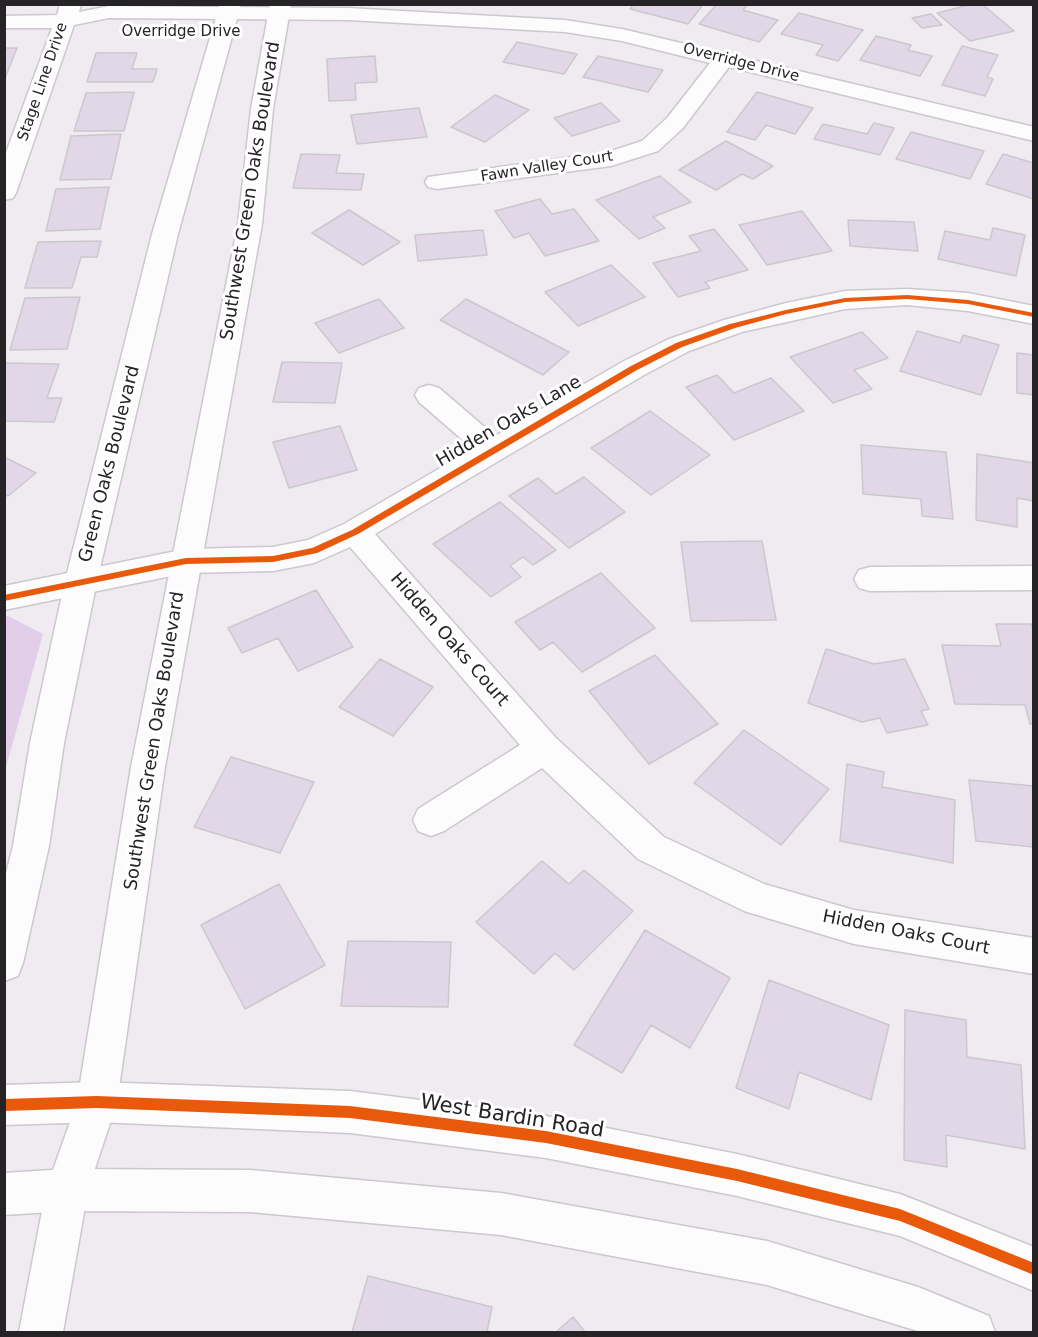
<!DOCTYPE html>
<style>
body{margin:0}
#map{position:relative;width:1038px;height:1337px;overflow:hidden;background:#efebf1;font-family:"DejaVu Sans",sans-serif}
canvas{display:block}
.frame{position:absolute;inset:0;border:6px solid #262327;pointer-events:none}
</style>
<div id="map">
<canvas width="1038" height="1337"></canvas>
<div class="frame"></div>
</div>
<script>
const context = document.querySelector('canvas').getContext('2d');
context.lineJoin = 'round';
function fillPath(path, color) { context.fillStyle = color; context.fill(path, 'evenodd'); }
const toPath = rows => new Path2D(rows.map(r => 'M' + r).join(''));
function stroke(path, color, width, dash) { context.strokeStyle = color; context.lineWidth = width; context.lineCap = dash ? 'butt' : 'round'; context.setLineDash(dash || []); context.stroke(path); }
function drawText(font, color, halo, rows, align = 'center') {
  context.font = font + ' "DejaVu Sans",sans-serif'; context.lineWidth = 6; context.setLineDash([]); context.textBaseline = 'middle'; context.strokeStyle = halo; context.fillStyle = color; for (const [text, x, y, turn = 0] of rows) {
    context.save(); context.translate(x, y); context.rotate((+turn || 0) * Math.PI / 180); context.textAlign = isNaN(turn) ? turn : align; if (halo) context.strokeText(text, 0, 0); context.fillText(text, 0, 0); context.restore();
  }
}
fillPath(toPath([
 [8,616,43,634,5,771,4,617]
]), '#e2cee9');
const building = toPath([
 [634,4,696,4,702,6,688,24,630,9,634,4],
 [717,4,748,4,743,10,778,20,759,42,699,24,717,4],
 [973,4,982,4,1014,31,970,41,937,13,973,4],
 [799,13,863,30,838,61,816,55,823,45,781,34,799,13],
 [931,14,942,25,922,28,912,18,931,14],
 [876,36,911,45,908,50,932,56,920,76,860,60,876,36],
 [517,42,577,54,564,74,503,62,517,42],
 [962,46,998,55,987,77,993,79,985,96,942,85,962,46],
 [4,48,17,48,4,81,4,48],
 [96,53,137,53,132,69,157,69,153,82,87,82,96,53],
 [375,56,377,82,355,83,356,100,329,101,327,59,375,56],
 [598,56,663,70,648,92,583,77,598,56],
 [134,92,124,131,74,131,86,93,134,92],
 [757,92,813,108,795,134,766,125,755,140,727,132,757,92],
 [495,95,529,110,485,142,451,127,495,95],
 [601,103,620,121,572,136,554,118,601,103],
 [419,108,427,137,357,144,351,115,419,108],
 [874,123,894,128,880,155,814,139,823,124,867,134,874,123],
 [911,132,984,151,970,179,896,159,911,132],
 [121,134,111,179,60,180,71,136,121,134],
 [726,141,773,166,753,179,742,174,716,190,679,170,726,141],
 [301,154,340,155,336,173,364,174,361,190,293,188,301,154],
 [1003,154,1034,163,1034,199,986,184,1003,154],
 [660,176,691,202,653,217,665,228,639,239,596,200,660,176],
 [109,187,100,229,46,231,56,189,109,187],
 [540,199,552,214,574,209,599,241,545,256,529,233,514,238,495,211,540,199],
 [349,210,400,242,363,265,312,233,349,210],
 [802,211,832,251,767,265,739,225,802,211],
 [848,220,914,222,918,251,850,246,848,220],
 [993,228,1025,235,1016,276,938,259,945,231,990,240,993,228],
 [714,229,748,270,705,282,710,288,678,297,653,263,701,251,689,236,714,229],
 [483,230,487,255,418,261,415,235,483,230],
 [101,241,97,257,81,257,72,288,25,288,38,242,101,241],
 [611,265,645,297,578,326,545,292,611,265],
 [80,297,67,349,10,350,25,298,80,297],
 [379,299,404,328,339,353,315,323,379,299],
 [466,299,569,352,543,375,440,320,466,299],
 [917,331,960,343,963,335,999,345,981,395,900,371,917,331],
 [862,332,888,358,854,370,872,389,833,403,790,357,862,332],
 [1017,353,1034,355,1034,395,1017,393,1017,353],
 [282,362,342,363,335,403,273,402,282,362],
 [4,363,59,364,47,398,62,398,54,422,4,421,4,363],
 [717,375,734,393,771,378,804,411,734,440,686,387,717,375],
 [650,411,710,455,651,495,591,448,650,411],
 [340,426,357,470,289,488,273,442,340,426],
 [861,445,946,452,953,519,922,516,921,499,863,494,861,445],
 [977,454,1034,463,1034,501,1017,498,1017,527,976,520,977,454],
 [4,457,36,473,8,496,4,494,4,457],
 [584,477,625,512,569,548,509,496,538,478,556,494,584,477],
 [500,502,556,550,533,565,523,557,510,566,521,577,491,597,433,544,500,502],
 [762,541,776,620,691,621,681,542,762,541],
 [601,573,655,628,582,672,553,642,540,650,515,622,601,573],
 [316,590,353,647,298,671,278,638,242,653,228,628,316,590],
 [996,624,1031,624,1034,632,1034,724,1030,724,1025,705,955,704,942,645,1001,646,996,624],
 [826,649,874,664,905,659,929,709,921,711,928,725,887,733,880,718,862,722,808,703,826,649],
 [655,655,718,724,649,764,589,691,655,655],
 [380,659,433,687,393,736,339,707,380,659],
 [744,730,829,789,781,845,694,783,744,730],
 [231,757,314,782,280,853,194,827,231,757],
 [847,764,884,772,882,787,955,800,953,863,840,841,847,764],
 [969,780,1034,786,1034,847,976,841,969,780],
 [542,861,569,884,584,870,633,911,574,970,555,953,534,974,476,922,542,861],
 [279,884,325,965,245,1009,201,925,279,884],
 [645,930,730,978,690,1048,651,1025,622,1073,574,1045,645,930],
 [348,941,451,942,448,1007,341,1006,348,941],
 [769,980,889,1025,871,1100,799,1072,789,1109,736,1088,769,980],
 [905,1010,966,1020,967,1057,1021,1065,1025,1149,946,1135,947,1167,904,1160,905,1010],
 [368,1276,492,1307,487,1332,352,1332,368,1276],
 [573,1317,585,1332,556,1332,573,1317]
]);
fillPath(building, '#e2d7e7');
stroke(building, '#cbc8cd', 1.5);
const minor = toPath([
 [60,4,81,4,79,12,109,6,348,8,565,20,622,29,1034,127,1034,141,729,67,683,128,658,151,611,166,437,189,428,187,425,182,428,177,608,152,642,141,667,118,710,63,622,41,565,32,348,20,109,18,74,25,16,193,13,198,4,200,4,158,52,28,4,28,4,16,57,15,60,4],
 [907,289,968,293,1034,306,1034,324,968,311,907,305,845,309,742,332,689,351,644,375,375,534,556,738,664,837,764,884,854,910,1034,938,1034,974,854,944,744,911,638,859,542,768,444,831,431,836,418,831,413,820,418,809,520,745,350,547,314,563,273,571,186,573,4,610,4,586,186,549,273,547,308,540,344,524,473,449,419,402,415,395,419,388,429,385,439,388,495,436,624,361,669,339,724,320,786,303,845,291,907,289],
 [1034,566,1034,590,870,591,859,588,854,579,859,570,870,567,1034,566]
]);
const tertiary = toPath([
 [97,1082,350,1091,546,1116,737,1154,900,1194,1034,1247,1034,1291,900,1236,737,1196,546,1158,350,1133,97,1122,4,1125,4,1085,97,1082],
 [67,1169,250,1170,501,1193,767,1241,918,1287,989,1316,995,1332,921,1332,767,1285,501,1235,250,1212,67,1211,4,1215,4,1173,67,1169]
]);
const secondary = toPath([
 [220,4,241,4,178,234,97,581,64,743,49,846,23,963,18,976,4,981,4,881,13,846,30,743,65,581,152,234,220,4],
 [270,4,291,4,273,109,262,224,165,767,117,1102,88,1190,63,1332,19,1332,46,1190,77,1102,131,767,238,224,251,109,270,4]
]);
stroke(minor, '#ccc8cd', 3);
stroke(tertiary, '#ccc8cd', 3);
stroke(secondary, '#ccc8cd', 3);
fillPath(minor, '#fdfcfd');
fillPath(tertiary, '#fdfcfd');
fillPath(secondary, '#fdfcfd');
fillPath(toPath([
 [907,295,968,300,1034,313,1034,317,968,304,907,299,845,302,786,314,735,328,682,347,637,370,358,534,317,553,273,562,186,564,4,601,4,595,186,558,273,556,312,548,352,530,631,366,676,343,730,324,786,310,845,298,907,295],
 [97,1096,350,1106,546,1131,737,1169,900,1209,1034,1263,1034,1275,900,1221,737,1181,546,1143,350,1118,97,1108,4,1111,4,1099,97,1096]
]), '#e8590c');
drawText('15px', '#262327', '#fff', [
 ["Overridge Drive",181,32],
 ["Overridge Drive",741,63,14],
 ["Stage Line Drive",43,82,-71],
 ["Fawn Valley Court",547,167,-9]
]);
drawText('18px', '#262327', '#fff', [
 ["Southwest Green Oaks Boulevard",251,191,-81],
 ["Hidden Oaks Lane",509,422,-30],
 ["Green Oaks Boulevard",110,464,-76],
 ["Hidden Oaks Court",449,640,49],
 ["Southwest Green Oaks Boulevard",155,741,-81],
 ["Hidden Oaks Court",906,933,11]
]);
drawText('21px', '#262327', '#fff', [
 ["West Bardin Road",512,1117,9]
]);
</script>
